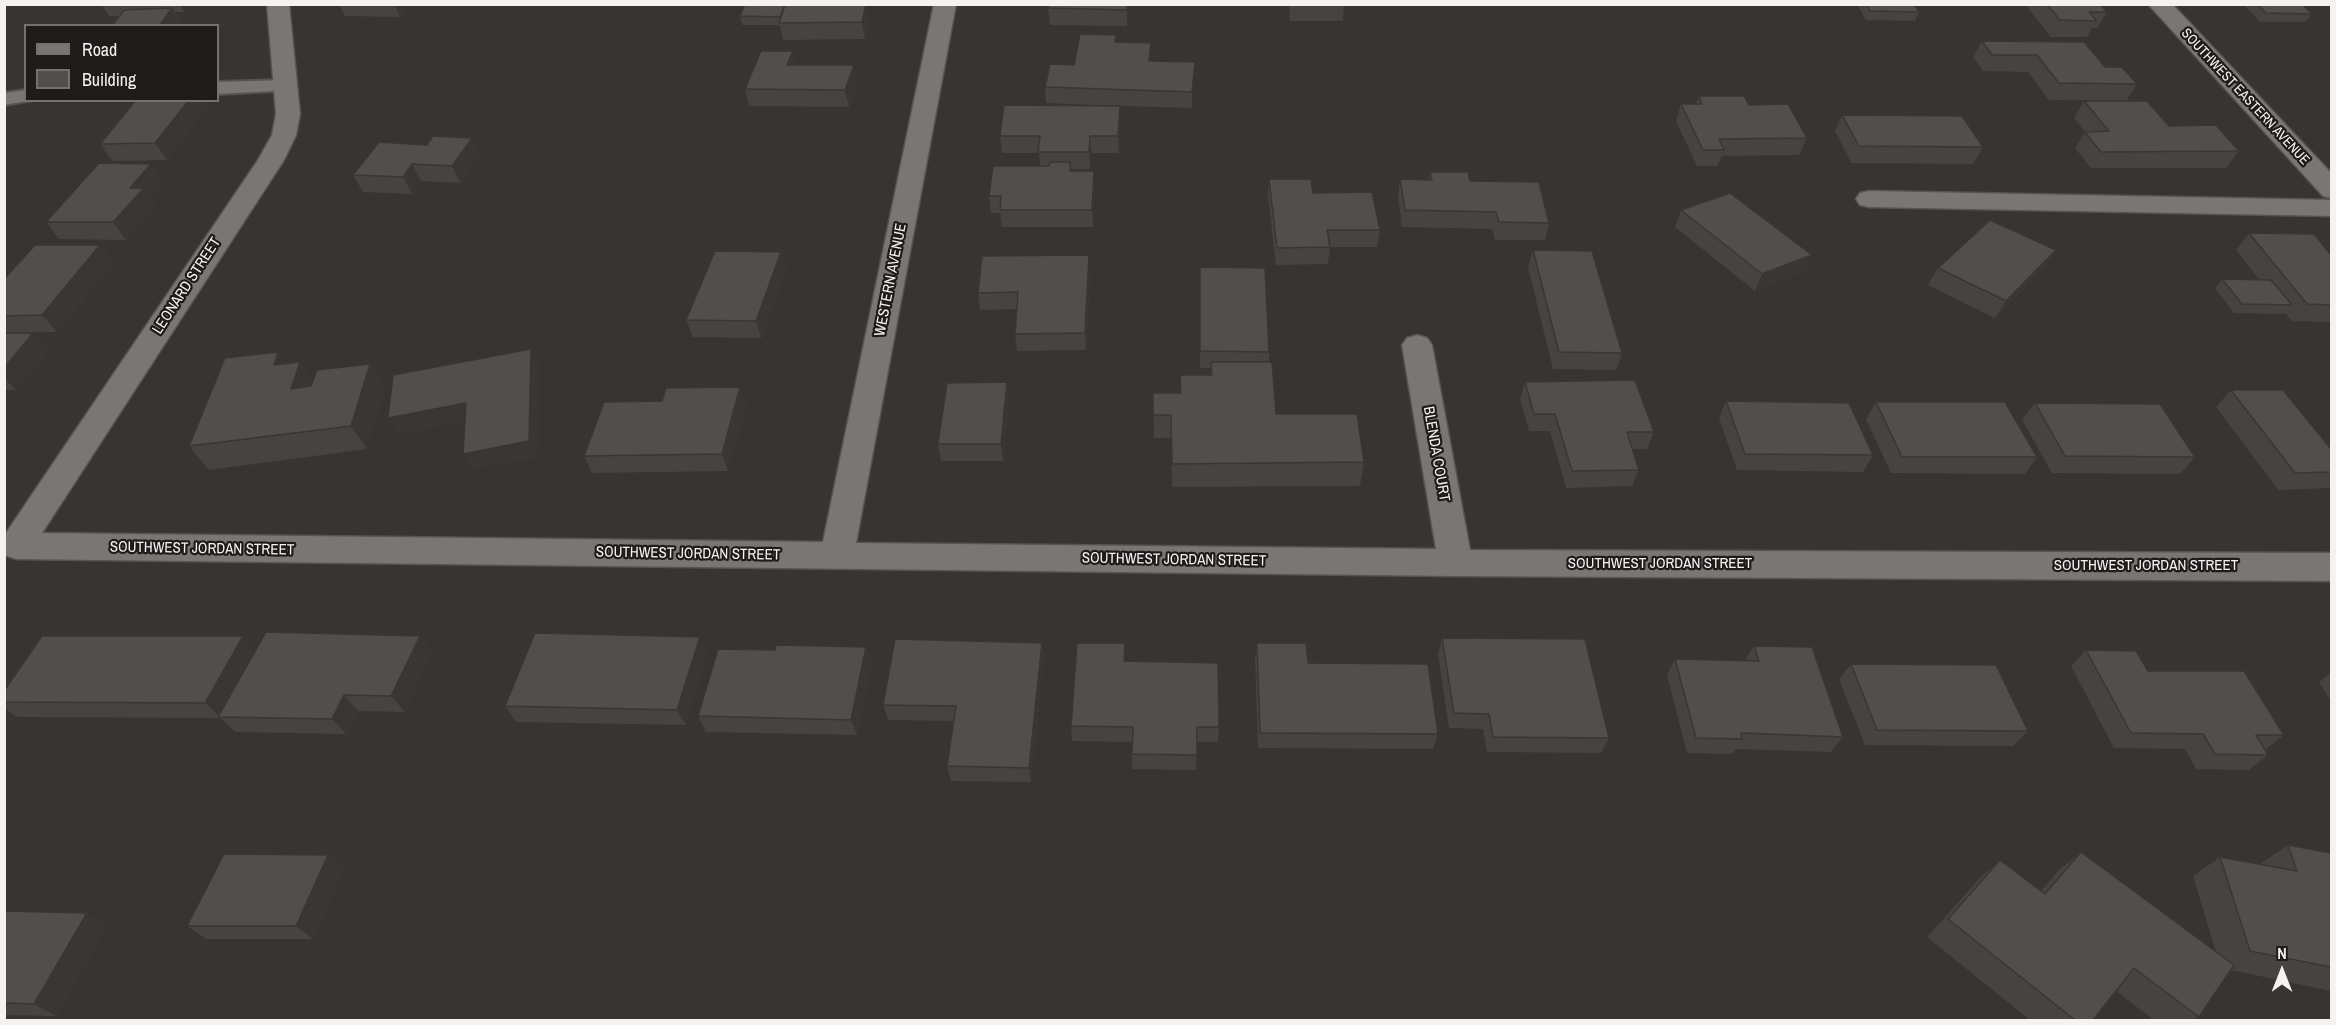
<!DOCTYPE html>
<style>
body{margin:0}
#map{position:relative;width:2336px;height:1025px;overflow:hidden;background:#373432;font-family:"Archivo Narrow",sans-serif}
canvas{display:block}
.frame{position:absolute;inset:0;border:6px solid #f5f2f1;pointer-events:none}
.legend{position:absolute;left:24px;top:24px;width:195px;height:78px;box-sizing:border-box;background:#1e1c1b;border:2px solid #747271;margin:0;padding:8px 10px;list-style:none;font-size:18px;color:#f5f2f1}
.legend li{display:flex;align-items:center;gap:12px;height:30px}
.legend b{width:30px;border:2px solid #747271}
.north{position:absolute;left:2252px;top:941px;width:60px;height:60px;-webkit-text-stroke:4px #1e1c1b;paint-order:stroke;rotate:0deg;font-size:16px;font-weight:700;line-height:24px;text-align:center;color:#f5f2f1}
.north::after{content:'';display:block;margin:auto;width:21px;height:27px;background:#f5f2f1;clip-path:polygon(50% 0,100% 100%,50% 72%,0 100%)}
</style>
<div id="map">
<canvas width="2336" height="1025"></canvas>
<div class="frame"></div>
<ul class="legend">
<li><b style="height:8px;background:#7a7674"></b>Road</li>
<li><b style="height:16px;background:#514f4b"></b>Building</li>
</ul>
<div class="north">N</div>
</div>
<script>
const context = document.querySelector('canvas').getContext('2d');
context.lineJoin = 'round';
const toPath = rows => new Path2D(rows.map(r => 'M' + r).join(''));
function stroke(path, color, width, dash) { context.strokeStyle = color; context.lineWidth = width; context.lineCap = dash ? 'butt' : 'round'; context.setLineDash(dash || []); context.stroke(path); }
function fillPath(path, color) { context.fillStyle = color; context.fill(path, 'evenodd'); }
function drawText(font, color, halo, rows, align = 'center') {
  context.font = font + ' "Archivo Narrow",sans-serif'; context.lineWidth = 4.5; context.setLineDash([]); context.textBaseline = 'middle'; context.strokeStyle = halo; context.fillStyle = color; for (const [text, x, y, turn = 0] of rows) {
    context.save(); context.translate(x, y); context.rotate((+turn || 0) * Math.PI / 180); context.textAlign = isNaN(turn) ? turn : align; if (halo) context.strokeText(text, 0, 0); context.fillText(text, 0, 0); context.restore();
  }
}
const lane = toPath([
 [286,80,293,82,296,86,293,90,218,94,218,82,286,80],
 [26,90,26,100,33,100,4,105,4,93,26,90]
]);
const street = toPath([
 [267,4,289,4,300,114,296,135,284,160,42,533,823,542,934,4,956,4,856,543,1436,549,1402,345,1407,338,1417,335,1427,338,1432,345,1470,550,2332,553,2332,581,1455,576,16,559,4,555,4,536,258,160,272,135,276,114,267,4],
 [2148,4,2172,4,2332,174,2332,198,2323,196,2148,4],
 [1869,191,2332,200,2332,216,1869,207,1860,205,1856,199,1860,193,1869,191]
]);
stroke(lane, '#575352', 4);
stroke(street, '#575352', 3);
fillPath(lane, '#7a7674');
fillPath(street, '#7a7674');
fillPath(toPath([
 [101,4,190,4,184,12,175,12,182,24,181,26,112,26,120,16,109,16],
 [339,4,409,4,400,17,345,16],
 [745,4,790,4,790,5,869,21,865,39,783,40,780,25,742,25,740,16],
 [1129,4,1127,26,1050,25,1048,8],
 [1289,4,1344,4,1343,21,1290,21],
 [1857,4,1914,4,1919,12,1915,21,1866,20],
 [2029,4,2100,4,2107,12,2097,28,2092,28,2087,37,2051,37,2027,7],
 [2243,4,2302,4,2312,14,2305,22,2260,22],
 [1982,41,2105,67,2137,84,2126,101,2049,100,2028,72,1983,71,1973,57],
 [1116,42,1151,61,1195,62,1192,108,1120,106,1120,123,1119,153,1091,153,1090,169,1070,169,1071,171,1095,188,1093,227,1002,227,1000,213,991,213,989,196,1040,166,1039,153,1002,153,1000,136,1116,106,1046,103,1045,87,1074,65],
 [793,51,796,65,857,82,849,107,749,106,745,89],
 [1699,96,1749,105,1807,138,1799,155,1722,156,1717,166,1697,166,1676,121,1681,104,1696,104],
 [136,100,203,100,207,107,167,160,112,161,100,144],
 [2084,101,2169,126,2239,151,2226,168,2091,168,2075,148,2085,132,2074,118],
 [1842,115,1983,147,1973,164,1851,163,1835,131],
 [472,138,480,155,460,183,421,181,412,194,363,192,353,175,427,145],
 [1430,172,1470,181,1549,223,1545,240,1495,240,1492,229,1402,227,1398,196,1400,179,1429,180],
 [1269,179,1313,193,1380,230,1377,247,1330,247,1328,264,1276,265,1268,196],
 [163,181,150,196,156,205,126,240,59,239,46,222],
 [1681,210,1812,255,1804,272,1755,291,1675,227],
 [2249,233,2331,255,2331,322,2292,321,2285,313,2284,314,2234,313,2215,288,2222,279,2259,279,2236,250],
 [100,245,114,262,57,332,4,333,4,279],
 [1533,250,1622,353,1616,370,1553,369,1528,267],
 [2056,250,2044,267,1995,318,1928,285,1938,268],
 [781,252,786,270,761,338,693,337,686,320],
 [1090,272,1086,350,1017,351,1015,334,1017,309,980,310,978,293],
 [1200,284,1269,352,1269,362,1276,414,1364,462,1360,486,1172,487,1171,438,1154,438,1153,393,1180,393,1180,375,1211,375,1211,368,1200,368],
 [4,333,33,333,48,350,16,390,4,390],
 [278,352,286,363,300,362,313,381,370,364,385,387,367,449,209,470,189,446],
 [1007,382,1009,399,1003,461,941,461,938,444],
 [1525,382,1654,432,1647,449,1632,449,1639,470,1632,486,1566,488,1550,431,1529,431,1520,399],
 [740,387,746,404,728,471,592,473,584,456,662,401],
 [2231,390,2331,449,2331,488,2278,490,2216,407],
 [1726,401,1873,455,1863,472,1737,470,1719,418],
 [1876,402,2037,457,2025,474,1891,473,1866,419],
 [2035,403,2195,457,2180,474,2052,473,2022,420],
 [420,636,432,651,405,712,358,711,346,734,235,732,220,718,17,717,4,708,4,691,256,650],
 [1442,638,1609,738,1601,753,1487,752,1483,729,1449,728,1438,654],
 [1042,643,1044,658,1031,782,951,781,947,766,954,721,888,720,883,705],
 [1257,643,1308,663,1438,734,1433,749,1258,748,1255,659],
 [1754,646,1843,737,1831,752,1736,749,1732,754,1687,753,1667,675,1675,659,1745,661],
 [866,647,871,663,857,735,706,732,698,716,775,650],
 [2086,650,2148,671,2284,735,2265,750,2268,755,2249,770,2196,769,2185,749,2114,748,2071,666],
 [707,653,686,725,516,722,505,706],
 [1126,661,1219,727,1218,742,1197,742,1196,770,1132,769,1132,742,1072,741,1071,726],
 [1851,664,2028,731,2013,746,1865,745,1839,679],
 [2331,672,2331,701,2319,682],
 [2288,845,2331,853,2331,991,2231,970,2199,1017,2192,1020,2154,1020,2116,991,2093,1020,2030,1020,1927,937,1979,879,2000,860,2041,891,2058,871,2081,852,2216,952,2193,876,2220,857,2260,864],
 [328,855,344,869,313,939,206,939,187,926],
 [4,911,107,926,56,1016,4,1015]
]), '#464440');
fillPath(toPath([
 [180,4,190,4,184,12],
 [394,4,409,4,400,17],
 [866,4,869,21,865,39,862,22],
 [1127,4,1129,4,1127,26],
 [172,8,182,24,181,26,159,26],
 [1151,43,1151,60,1149,77,1149,61],
 [793,51,797,68,787,65],
 [1195,62,1194,79,1192,108,1192,92],
 [854,65,857,82,849,107,845,90],
 [189,100,203,100,207,107,167,160,155,143],
 [1120,106,1120,123,1119,153,1118,136],
 [1090,136,1091,153,1090,169,1089,152],
 [472,138,480,155,460,183,452,166],
 [151,164,163,181,150,196,156,205,126,240,113,222,130,188],
 [412,164,421,181,412,194,403,177],
 [1094,171,1095,188,1093,227,1092,210],
 [100,245,114,262,57,332,42,315],
 [2056,250,2044,267,1995,318,2006,301],
 [781,252,786,270,761,338,756,321],
 [1089,255,1090,272,1086,350,1085,333],
 [1812,255,1804,272,1755,291,1762,274],
 [33,333,48,350,16,390,4,378,4,368],
 [531,349,540,366,538,458,473,470,463,454],
 [278,352,295,376,300,362,316,385,308,412,274,365],
 [370,364,385,387,367,449,351,426],
 [1007,382,1009,399,1003,461,1001,444],
 [740,387,746,404,728,471,722,454],
 [466,403,476,420,399,435,388,418],
 [243,636,258,651,220,717,205,703],
 [420,636,432,651,405,712,391,696],
 [700,637,707,653,686,725,677,710],
 [1042,643,1044,658,1031,782,1029,768],
 [866,647,871,663,857,735,851,720],
 [344,695,358,711,346,734,332,719],
 [328,855,344,869,313,939,296,926],
 [87,913,107,926,56,1016,34,1004]
]), '#393734');
const building = toPath([
 [745,4,785,4,780,17,740,16,745,4],
 [866,4,862,22,779,23,785,5,866,4],
 [1049,4,1127,4,1127,10,1048,8,1049,4],
 [1866,4,1914,4,1919,12,1870,11,1866,4],
 [2047,4,2100,4,2107,12,2089,12,2097,21,2060,20,2047,4],
 [2257,4,2302,4,2312,14,2266,13,2257,4],
 [172,8,159,26,112,26,124,10,172,8],
 [1080,34,1116,35,1115,42,1151,43,1149,61,1195,62,1192,92,1045,87,1050,64,1074,65,1080,34],
 [1982,41,2084,42,2105,67,2122,67,2137,84,2059,83,2037,55,1992,55,1982,41],
 [761,51,793,51,787,65,854,65,845,90,745,89,761,51],
 [1699,96,1744,96,1749,105,1788,104,1807,138,1719,139,1724,150,1703,150,1681,104,1702,104,1699,96],
 [136,100,189,100,155,143,100,144,136,100],
 [2084,101,2147,101,2169,126,2216,125,2239,151,2101,152,2085,132,2109,131,2084,101],
 [1004,105,1120,106,1118,136,1090,136,1089,152,1038,152,1040,136,1000,136,1004,105],
 [1842,115,1962,116,1983,147,1859,146,1842,115],
 [433,136,472,138,452,166,412,164,403,177,353,175,379,142,427,145,433,136],
 [1050,162,1070,162,1070,171,1094,171,1092,210,1000,210,1001,196,989,196,993,166,1049,166,1050,162],
 [99,163,151,164,130,188,144,188,113,222,46,222,99,163],
 [1430,172,1468,172,1470,181,1539,182,1549,223,1499,222,1496,212,1405,210,1400,179,1432,180,1430,172],
 [1269,179,1311,179,1313,193,1372,192,1380,230,1327,230,1330,247,1277,248,1269,179],
 [1730,193,1812,255,1762,274,1681,210,1730,193],
 [1990,220,2056,250,2006,301,1938,268,1990,220],
 [2249,233,2314,234,2331,255,2331,305,2307,304,2249,233],
 [35,245,100,245,42,315,4,316,4,279,35,245],
 [1533,250,1592,251,1622,353,1559,352,1533,250],
 [715,251,781,252,756,321,686,320,715,251],
 [1089,255,1085,333,1015,334,1018,292,978,293,982,256,1089,255],
 [1200,267,1265,268,1269,352,1200,351,1200,267],
 [2222,279,2271,280,2292,305,2242,304,2222,279],
 [4,333,33,333,4,368,4,333],
 [531,349,529,441,463,454,466,403,388,418,393,375,531,349],
 [278,352,274,365,300,362,291,389,311,386,317,370,370,364,351,426,189,446,225,358,278,352],
 [1211,362,1272,362,1276,414,1357,414,1364,462,1172,464,1171,415,1153,415,1153,393,1181,393,1180,375,1212,375,1211,362],
 [1635,380,1654,432,1627,432,1639,470,1572,471,1555,414,1534,414,1525,382,1635,380],
 [1007,382,1001,444,938,444,947,383,1007,382],
 [740,387,722,454,584,456,604,402,662,401,666,388,740,387],
 [2231,390,2283,390,2331,449,2331,472,2295,473,2231,390],
 [1726,401,1849,403,1873,455,1745,454,1726,401],
 [1876,402,2005,402,2037,457,1902,457,1876,402],
 [2035,403,2160,404,2195,457,2065,456,2035,403],
 [266,632,420,636,391,696,344,695,332,719,218,717,266,632],
 [535,633,700,637,677,710,505,706,535,633],
 [42,636,243,636,205,703,4,702,4,691,42,636],
 [1442,638,1585,639,1609,738,1493,737,1489,714,1454,713,1442,638],
 [895,639,1042,643,1029,768,947,766,956,706,883,705,895,639],
 [1077,643,1125,643,1124,661,1218,663,1219,727,1197,727,1197,755,1132,754,1133,727,1071,726,1077,643],
 [1257,643,1306,643,1308,663,1428,664,1438,734,1260,733,1257,643],
 [776,645,866,647,851,720,698,716,718,649,775,650,776,645],
 [1754,646,1812,647,1843,737,1741,733,1742,739,1696,738,1675,659,1759,661,1754,646],
 [2086,650,2136,651,2148,671,2244,671,2284,735,2256,735,2268,755,2215,754,2203,734,2131,733,2086,650],
 [1851,664,1996,665,2028,731,1877,730,1851,664],
 [2288,845,2331,853,2331,967,2250,951,2220,857,2297,871,2288,845],
 [2081,852,2234,965,2199,1017,2134,968,2093,1020,2075,1020,1948,919,2000,860,2045,894,2081,852],
 [224,854,328,855,296,926,187,926,224,854],
 [4,911,87,913,34,1004,4,1003,4,911]
]);
fillPath(building, '#514f4b');
stroke(building, '#393734', 1.5);
drawText('14px', '#f5f2f1', '#1e1c1b', [
 ["SOUTHWEST EASTERN AVENUE",2245,97,47]
]);
drawText('15px', '#f5f2f1', '#1e1c1b', [
 ["WESTERN AVENUE",891,280,-79],
 ["LEONARD STREET",187,286,-57],
 ["BLENDA COURT",1436,454,80],
 ["SOUTHWEST JORDAN STREET",202,549,1],
 ["SOUTHWEST JORDAN STREET",688,554,1],
 ["SOUTHWEST JORDAN STREET",1174,560,1],
 ["SOUTHWEST JORDAN STREET",1660,564],
 ["SOUTHWEST JORDAN STREET",2146,566]
]);
</script>
